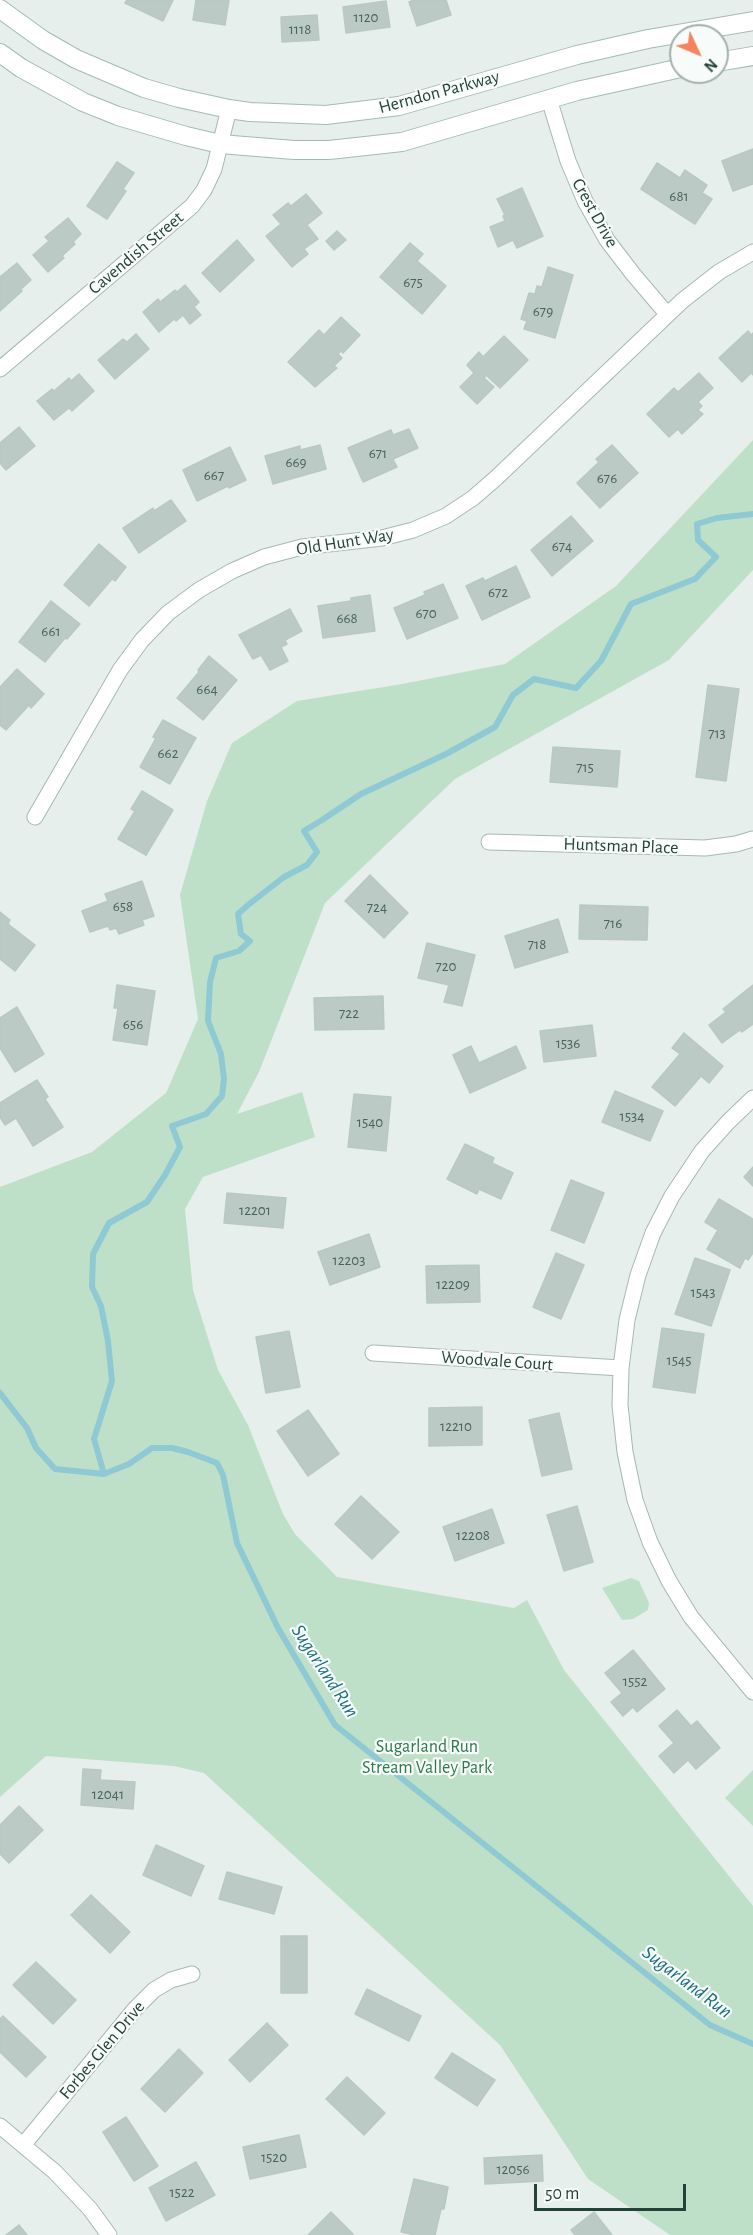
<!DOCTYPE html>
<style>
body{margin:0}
#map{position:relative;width:753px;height:2235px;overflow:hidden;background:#e6efeb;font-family:"Alegreya Sans",sans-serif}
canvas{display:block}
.north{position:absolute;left:669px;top:24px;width:60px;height:60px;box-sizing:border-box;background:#f7fbf9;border:2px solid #a3b1ad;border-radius:50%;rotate:134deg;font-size:16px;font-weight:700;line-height:24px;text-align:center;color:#24423a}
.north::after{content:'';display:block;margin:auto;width:21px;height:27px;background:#f4845f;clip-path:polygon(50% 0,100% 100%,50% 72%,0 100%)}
.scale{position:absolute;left:534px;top:2184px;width:152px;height:27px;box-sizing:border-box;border:3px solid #24423a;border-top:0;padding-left:8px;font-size:18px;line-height:21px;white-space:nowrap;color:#24423a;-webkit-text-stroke:4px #f7fbf9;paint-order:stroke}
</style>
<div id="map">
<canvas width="753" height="2235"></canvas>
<div class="north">N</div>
<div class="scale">50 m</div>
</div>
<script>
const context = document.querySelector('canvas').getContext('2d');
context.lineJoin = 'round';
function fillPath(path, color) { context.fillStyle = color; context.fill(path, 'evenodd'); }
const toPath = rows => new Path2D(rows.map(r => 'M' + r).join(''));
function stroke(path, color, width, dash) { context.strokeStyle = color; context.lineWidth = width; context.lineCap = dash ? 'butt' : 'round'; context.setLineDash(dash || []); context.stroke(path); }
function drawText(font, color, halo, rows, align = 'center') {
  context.font = font + ' "Alegreya Sans",sans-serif'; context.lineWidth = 4.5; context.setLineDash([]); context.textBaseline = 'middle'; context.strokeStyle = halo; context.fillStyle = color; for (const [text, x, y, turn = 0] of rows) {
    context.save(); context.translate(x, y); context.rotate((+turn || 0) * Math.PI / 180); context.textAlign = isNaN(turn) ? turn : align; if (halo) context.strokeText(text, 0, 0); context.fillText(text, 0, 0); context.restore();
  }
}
fillPath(toPath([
 [753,440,753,570,669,660,455,779,325,903,259,1072,237,1114,302,1092,315,1137,203,1177,185,1209,193,1290,218,1370,248,1425,283,1514,295,1534,337,1577,514,1608,527,1600,564,1670,753,1906,753,2235,670,2235,588,2179,500,2045,204,1773,174,1766,46,1756,0,1797,0,1187,92,1152,166,1093,198,1019,180,895,207,801,232,743,297,701,402,684,505,664,616,586],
 [631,1578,639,1581,649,1603,648,1610,633,1619,622,1620,602,1588],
 [753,1770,753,1826,725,1798]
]), '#bfe0c8');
stroke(toPath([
 [0,1393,27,1428,36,1448,55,1469,104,1474,129,1464,152,1448,172,1448,188,1452,217,1463,223,1475,237,1543,278,1628,335,1725,710,2025,753,2044],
 [104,1474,94,1439,112,1381,108,1341,101,1306,92,1287,93,1254,109,1223,147,1202,165,1175,180,1147,172,1126,206,1114,222,1096,224,1079,221,1054,208,1021,210,982,216,958,239,951,250,941,241,934,238,914,248,905,284,877,307,865,317,852,304,831,322,820,361,794,446,754,495,727,513,695,534,679,576,688,601,661,631,604,695,579,716,557,698,540,697,524,717,518,753,514]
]), '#8ec9d4', 6);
const building = toPath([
 [127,0,173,0,163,21,125,3,127,0],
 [196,0,229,0,225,25,193,20,196,0],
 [414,0,446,0,451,15,417,26,409,2,414,0],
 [386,1,390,27,346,33,343,7,386,1],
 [317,15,319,40,282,42,281,17,317,15],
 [753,149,753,184,733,191,722,161,753,149],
 [117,162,134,173,123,189,126,191,107,219,87,206,117,162],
 [657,163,680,178,685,170,707,185,702,193,712,199,695,224,641,189,657,163],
 [522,188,543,236,517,248,513,240,498,247,490,227,505,221,503,216,505,215,497,199,522,188],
 [306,194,322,213,307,225,318,239,304,249,308,254,292,267,266,236,281,224,273,215,288,203,291,206,306,194],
 [68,218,81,234,73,242,75,244,62,256,64,258,48,272,33,255,49,241,45,237,68,218],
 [337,231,346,240,334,250,326,241,337,231],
 [237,240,254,260,220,292,202,273,237,240],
 [410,243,423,254,417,261,446,286,422,314,380,277,410,243],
 [17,263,31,280,21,289,22,291,0,311,0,277,17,263],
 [548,267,573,275,555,338,524,329,527,321,521,319,529,293,535,294,537,286,542,287,548,267],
 [185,285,199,302,194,307,201,315,190,324,183,315,176,321,174,319,159,332,143,312,158,299,160,302,175,290,177,292,185,285],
 [341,317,360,335,343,353,341,351,338,354,342,358,334,366,337,368,315,387,288,362,319,330,324,335,341,317],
 [748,331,751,335,753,333,753,375,751,373,742,382,719,358,748,331],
 [136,334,149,349,115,379,98,360,123,339,127,342,136,334],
 [504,336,528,360,500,388,486,375,484,378,494,387,477,404,460,387,474,373,467,365,479,352,483,357,504,336],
 [699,373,713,388,698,402,702,406,698,410,703,414,682,434,678,429,669,437,647,414,674,388,678,392,699,373],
 [79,374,94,391,72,411,69,408,54,420,37,401,52,389,54,391,69,378,71,381,79,374],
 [19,427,35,446,6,470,0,463,0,443,19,427],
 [409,429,418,448,393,459,397,467,363,482,348,448,391,430,393,435,409,429],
 [320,445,326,469,273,484,265,456,300,446,300,450,320,445],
 [612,445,638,473,600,508,577,483,599,462,596,459,612,445],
 [230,447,246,480,229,488,228,486,197,501,183,470,230,447],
 [171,500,186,521,139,553,123,528,153,508,154,511,171,500],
 [571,516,593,541,552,576,531,550,571,516],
 [99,544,126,567,115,581,112,579,89,606,64,585,99,544],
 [516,566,530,597,482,620,466,586,483,578,485,581,516,566],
 [443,584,458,618,407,639,394,608,425,595,424,592,443,584],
 [370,595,375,631,323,638,318,606,351,601,351,598,370,595],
 [51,601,80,624,67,639,65,638,45,662,19,642,51,601],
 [290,609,302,631,285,640,287,644,281,647,288,661,270,670,261,655,253,659,239,635,290,609],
 [209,656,237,680,203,720,177,698,199,672,198,670,209,656],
 [17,669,44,694,31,708,29,705,6,730,0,725,0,687,17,669],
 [708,685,739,689,726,781,696,777,708,685],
 [163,720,196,738,170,784,140,767,156,738,153,737,163,720],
 [553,747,620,751,617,787,550,782,553,747],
 [142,791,173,810,146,855,118,839,135,811,131,809,142,791],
 [370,875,408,913,384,938,345,901,370,875],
 [142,881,154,916,142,920,144,925,119,934,116,928,110,930,108,926,90,932,82,911,108,901,105,894,142,881],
 [580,905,648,907,647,940,579,939,580,905],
 [0,912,10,920,8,924,35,945,15,971,0,959,0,912],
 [558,919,568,952,515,968,505,936,558,919],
 [427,943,475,955,462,1006,444,1002,449,985,418,978,427,943],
 [117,985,155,991,147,1045,113,1040,118,1008,114,1008,117,985],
 [753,985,753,1024,742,1032,740,1030,722,1043,709,1025,726,1012,723,1009,753,985],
 [383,996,384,1029,315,1030,314,998,383,996],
 [17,1007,44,1054,15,1072,0,1048,0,1018,17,1007],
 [592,1025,596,1056,544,1062,540,1031,592,1025],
 [684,1033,723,1066,709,1083,701,1076,675,1106,652,1087,680,1054,672,1048,684,1033],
 [471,1046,479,1063,516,1046,526,1068,470,1093,453,1055,471,1046],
 [37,1080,48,1097,45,1099,63,1127,33,1146,16,1118,5,1125,0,1117,0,1103,37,1080],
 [615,1091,663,1111,650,1141,602,1122,615,1091],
 [354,1094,391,1097,386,1151,348,1147,354,1094],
 [465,1144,494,1158,492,1163,513,1173,501,1199,479,1189,477,1194,447,1179,465,1144],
 [753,1167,753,1186,744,1177,753,1167],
 [571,1180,604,1193,584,1243,551,1230,571,1180],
 [227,1193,286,1198,283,1228,224,1223,227,1193],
 [719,1199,753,1219,753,1253,748,1260,745,1258,740,1268,707,1249,718,1230,705,1222,719,1199],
 [369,1234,380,1267,330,1285,318,1252,369,1234],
 [556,1253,584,1265,561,1319,533,1307,556,1253],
 [695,1258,730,1270,711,1326,675,1314,695,1258],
 [479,1265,480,1302,427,1303,426,1266,479,1265],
 [662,1328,704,1334,695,1393,653,1387,662,1328],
 [289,1331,300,1387,266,1393,256,1337,289,1331],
 [482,1407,482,1445,429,1446,429,1408,482,1407],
 [308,1410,339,1454,308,1476,277,1431,308,1410],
 [559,1413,572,1469,542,1476,529,1420,559,1413],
 [361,1496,399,1532,372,1559,335,1524,361,1496],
 [577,1506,593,1562,564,1571,547,1515,577,1506],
 [492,1509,504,1543,455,1561,443,1527,492,1509],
 [633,1650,665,1689,637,1712,633,1707,623,1716,611,1702,622,1693,605,1673,633,1650],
 [677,1710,691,1726,697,1721,720,1748,696,1769,688,1760,674,1773,659,1756,674,1743,659,1726,677,1710],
 [83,1769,101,1770,100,1780,135,1782,133,1809,81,1805,83,1769],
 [19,1806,43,1830,9,1863,0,1854,0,1825,19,1806],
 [156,1845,204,1866,191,1896,143,1875,156,1845],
 [227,1872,282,1887,274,1914,219,1899,227,1872],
 [91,1895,130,1932,110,1953,71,1915,91,1895],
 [281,1936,307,1936,307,1993,281,1993,281,1936],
 [36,1962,76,2000,53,2024,13,1985,36,1962],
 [367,1989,421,2016,409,2041,355,2014,367,1989],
 [3,2016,46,2057,26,2077,0,2052,0,2019,3,2016],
 [267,2023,288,2045,250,2082,229,2060,267,2023],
 [179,2049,203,2073,165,2112,141,2089,179,2049],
 [452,2053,495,2080,477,2106,435,2078,452,2053],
 [347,2077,385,2113,364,2135,326,2099,347,2077],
 [126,2117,158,2166,134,2181,103,2132,126,2117],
 [299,2135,306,2167,250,2179,243,2147,299,2135],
 [542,2155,543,2181,485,2184,484,2158,542,2155],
 [196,2162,215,2195,166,2221,149,2188,196,2162],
 [414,2179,448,2187,444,2209,441,2209,435,2235,416,2235,401,2232,414,2179],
 [331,2212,353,2234,352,2235,308,2235,331,2212],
 [594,2212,612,2235,575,2235,571,2230,594,2212],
 [19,2225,27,2235,6,2235,19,2225]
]);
fillPath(building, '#bbcac4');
stroke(building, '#b8c9c2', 1.5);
const minor = toPath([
 [549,99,568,161,585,201,607,240,633,274,667,314],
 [0,369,192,206,204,190,214,169,229,109],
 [35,817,120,670,142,640,168,613,199,590,232,571,264,557,302,547,382,538,413,530,446,516,473,498,495,479,682,301,719,272,753,252],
 [489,842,705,848,736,844,753,839],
 [753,1098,728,1122,702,1151,672,1196,653,1233,638,1275,627,1320,621,1368,620,1405,625,1452,635,1500,650,1542,669,1581,691,1617,753,1692],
 [373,1353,621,1368],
 [0,2126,55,2172,90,2209,109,2235],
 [24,2144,135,2009,154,1990,171,1980,192,1974]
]);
const secondary = toPath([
 [0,9,43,40,76,59,144,88,179,98,229,109,250,112,326,115,399,106,577,55,648,39,753,21],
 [0,53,21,68,83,102,118,116,186,136,220,144,294,150,329,150,402,142,577,91,681,68],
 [717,62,753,56]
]);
stroke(minor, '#a8b8b2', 17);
stroke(secondary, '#a4bbb3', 20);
stroke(minor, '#fff', 15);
stroke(secondary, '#fff', 18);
drawText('15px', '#4a645c', null, [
 ["1120",366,17],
 ["1118",300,29],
 ["681",679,196],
 ["675",413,282],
 ["679",543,311],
 ["671",378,453],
 ["669",296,462],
 ["667",214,475],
 ["676",607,478],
 ["674",562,546],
 ["672",498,592],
 ["670",426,613],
 ["668",347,618],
 ["661",51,631],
 ["664",207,689],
 ["713",717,733],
 ["662",168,753],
 ["715",585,767],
 ["658",123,906],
 ["724",377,907],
 ["716",613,923],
 ["718",537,944],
 ["720",446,966],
 ["722",349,1013],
 ["656",133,1024],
 ["1536",568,1043],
 ["1534",632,1116],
 ["1540",370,1122],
 ["12201",255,1210],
 ["12203",349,1260],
 ["12209",453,1284],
 ["1543",703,1292],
 ["1545",679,1360],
 ["12210",456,1426],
 ["12208",473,1535],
 ["1552",635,1681],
 ["12041",108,1794],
 ["1520",274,2157],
 ["12056",513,2169],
 ["1522",182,2192]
]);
drawText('18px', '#24423a', '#f7fbf9', [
 ["Herndon Parkway",439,92,-15],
 ["Crest Drive",595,213,61],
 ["Cavendish Street",136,253,-40],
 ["Old Hunt Way",345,542,-9],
 ["Huntsman Place",621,846,2],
 ["Woodvale Court",497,1361,4],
 ["Forbes Glen Drive",102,2050,-50]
]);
drawText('18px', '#2d7a4b', '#f7fbf9', [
 ["Sugarland Run",427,1747],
 ["Stream Valley Park",427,1768]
]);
drawText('italic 20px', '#1c6f80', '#f7fbf9', [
 ["Sugarland Run",325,1671,57],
 ["Sugarland Run",687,1982,37]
]);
</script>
